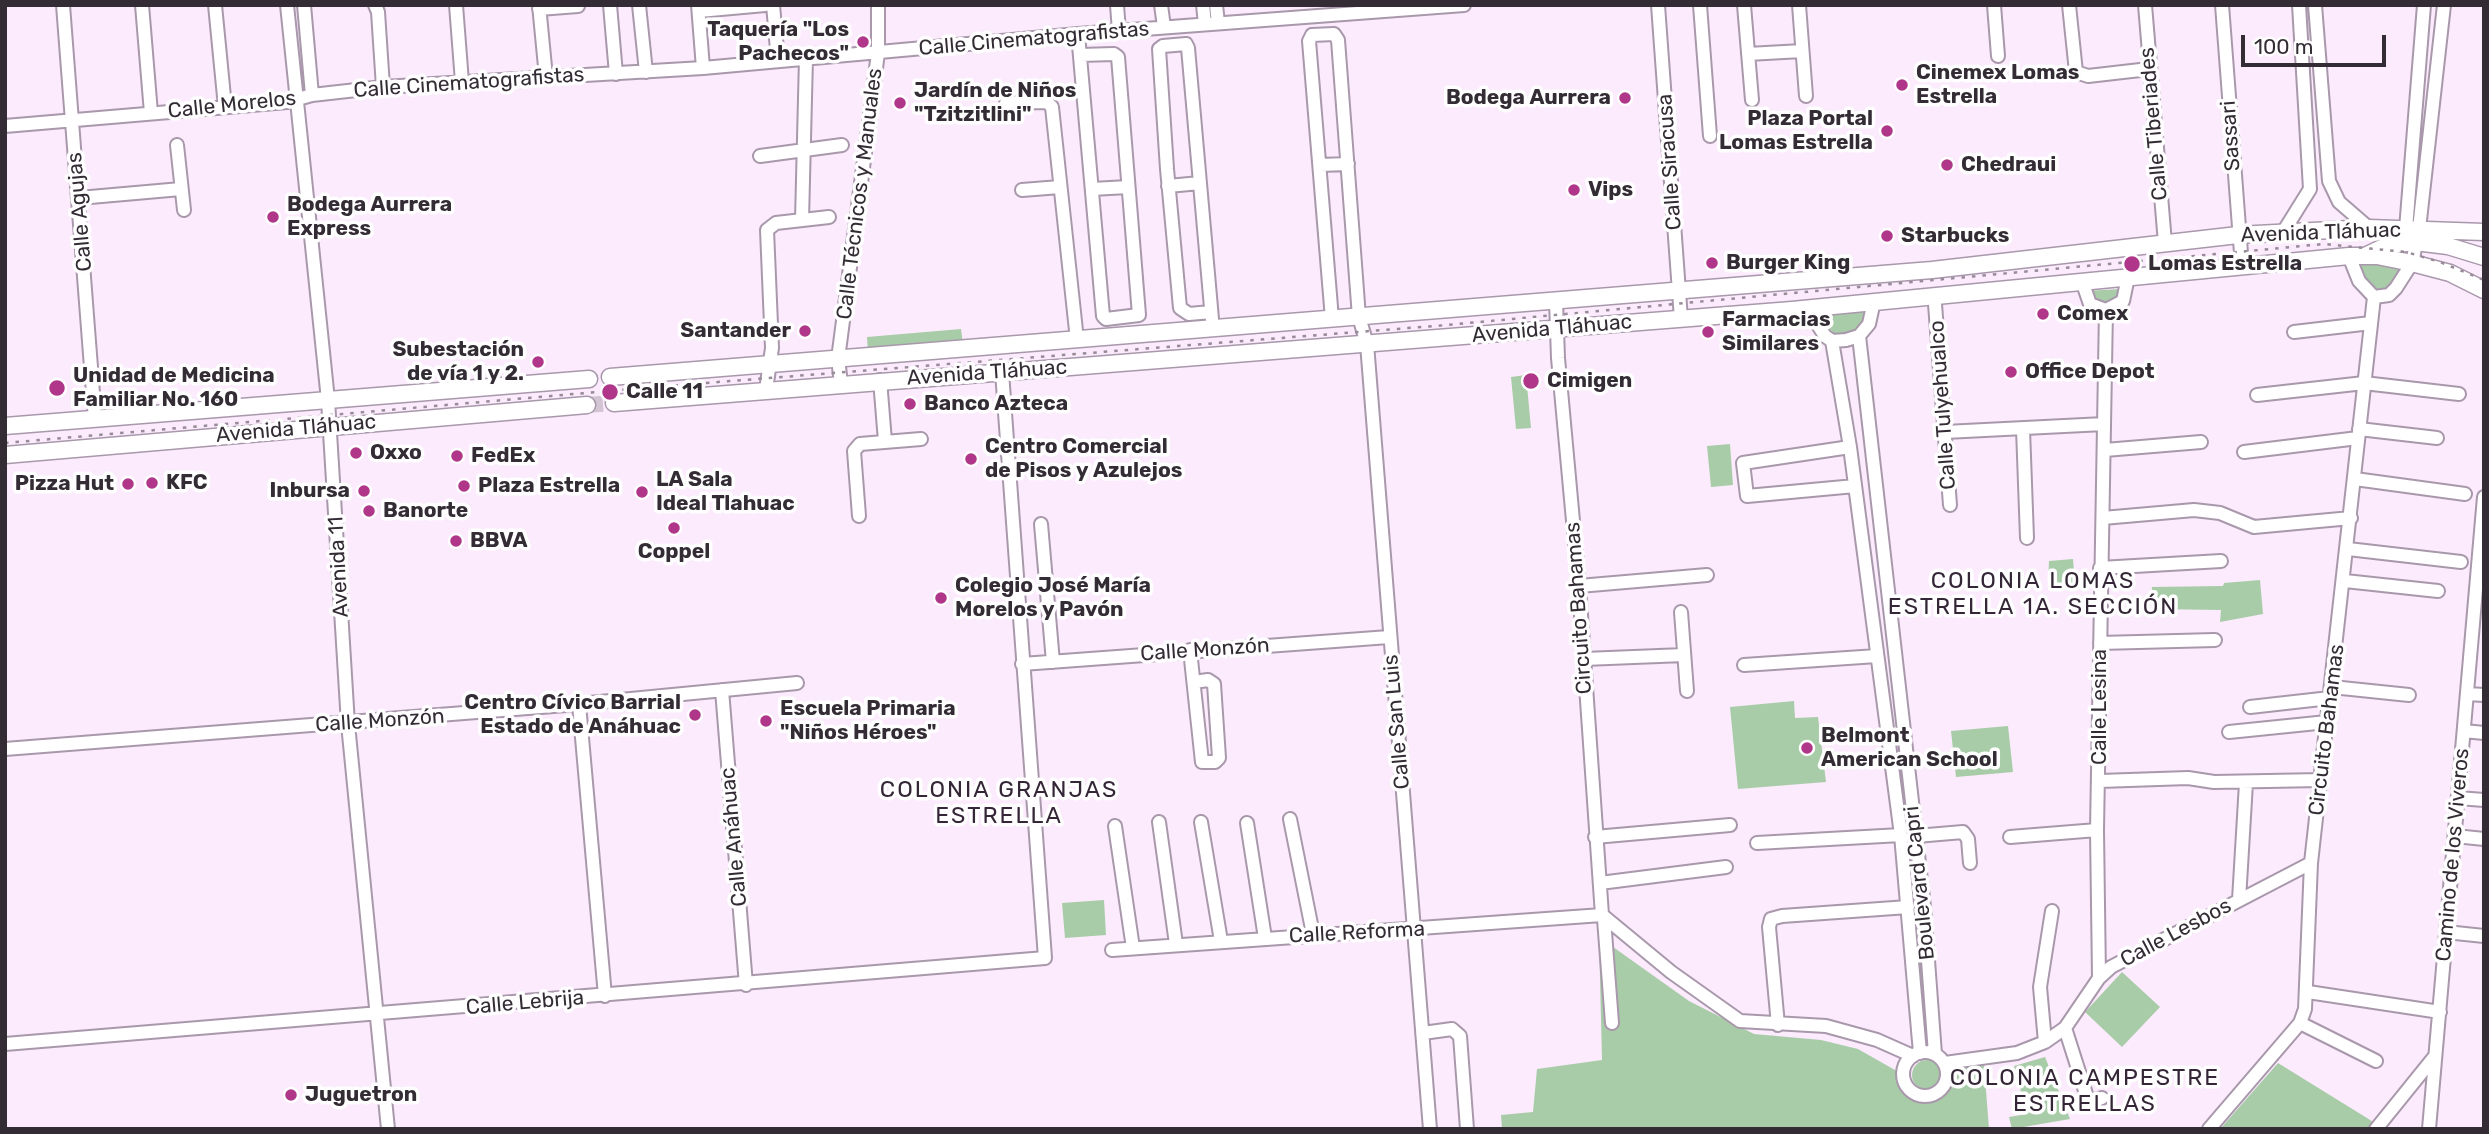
<!DOCTYPE html>
<meta charset="utf-8">
<style>
body{margin:0}
#map{position:relative;width:2489px;height:1134px;overflow:hidden;background:#fbebfc;font-family:Rubik,sans-serif}
canvas{display:block}
.frame{position:absolute;inset:0;border:7px solid #332c34;pointer-events:none}
.scale{position:absolute;left:2241px;top:35px;width:145px;height:32px;box-sizing:border-box;border:4px solid #332c34;border-top:0;padding-left:9px;font-size:21px;line-height:24px;white-space:nowrap;color:#332c34;-webkit-text-stroke:5px #fefefe;paint-order:stroke}
</style>
<div id="map">
<canvas width="2489" height="1134"></canvas>
<div class="frame"></div>
<div class="scale">100 m</div>
</div>
<script>
const context = document.querySelector('canvas').getContext('2d');
context.lineJoin = 'round';
function fillPath(path, color) { context.fillStyle = color; context.fill(path, 'evenodd'); }
const toPath = rows => new Path2D(rows.map(r => 'M' + r).join(''));
function stroke(path, color, width, dash) { context.strokeStyle = color; context.lineWidth = width; context.lineCap = dash ? 'butt' : 'round'; context.setLineDash(dash || []); context.stroke(path); }
function drawText(font, color, halo, rows, align = 'center') {
  context.font = font + ' Rubik,sans-serif'; context.lineWidth = 7; context.setLineDash([]); context.textBaseline = 'middle'; context.strokeStyle = halo; context.fillStyle = color; for (const [text, x, y, turn = 0] of rows) {
    context.save(); context.translate(x, y); context.rotate((+turn || 0) * Math.PI / 180); context.textAlign = isNaN(turn) ? turn : align; if (halo) context.strokeText(text, 0, 0); context.fillText(text, 0, 0); context.restore();
  }
}
fillPath(toPath([
 [2358,264,2379,265,2402,269,2386,292,2375,292,2367,284],
 [2120,289,2120,300,2101,316,2093,310,2085,291],
 [1869,306,1861,330,1837,337,1813,310],
 [961,329,963,344,868,352,867,337],
 [1526,375,1531,428,1516,429,1511,377],
 [1730,444,1733,485,1711,487,1707,446],
 [2073,559,2075,584,2048,586,2049,561],
 [2260,580,2263,614,2220,622,2221,610,2151,609,2152,587,2223,586,2224,583],
 [1794,701,1795,718,1818,717,1826,782,1738,789,1730,707],
 [2008,726,2013,772,1956,777,1951,731],
 [1104,900,1106,935,1065,938,1062,903],
 [1599,937,1689,1001,1754,1034,1821,1040,1858,1049,1902,1074,1907,1088,1920,1096,1935,1095,1941,1090,1948,1078,1948,1070,1984,1065,1989,1129,1502,1129,1501,1115,1533,1112,1537,1069,1602,1060],
 [2122,972,2160,1007,2122,1047,2085,1012],
 [2045,1057,2070,1119,2012,1129,2009,1117,2027,1114,2014,1066],
 '1912 1075a15 15 0 1 1 30 0a15 15 0 1 1-30 0Z',
 [2278,1063,2375,1123,2370,1129,2220,1129]
]), '#a8cca8');
stroke(toPath([
 [587,405,614,403]
]), '#d3c5d4', 16, [16, 8]);
const minor = toPath([
 [63,5,95,419],
 [142,5,151,113],
 [215,5,225,107],
 [287,5,328,400,348,724,388,1129],
 [304,5,312,95],
 [375,5,378,12,383,87],
 [456,5,462,82],
 [539,5,546,77],
 [610,5,616,74],
 [639,5,646,72],
 [698,5,703,68],
 [773,5,778,61],
 [1117,5,1119,31],
 [1161,5,1164,27],
 [1203,5,1205,24],
 [1216,5,1218,23],
 [1658,5,1681,319],
 [1700,5,1710,136],
 [1744,5,1752,100],
 [1799,5,1806,96],
 [1994,5,1998,56],
 [2069,5,2076,72,2088,76,2149,69],
 [2145,5,2165,243],
 [2222,5,2242,266],
 [2315,5,2329,181,2339,202,2369,228],
 [539,9,578,6],
 [699,11,765,5],
 [1078,34,1103,316,1106,319,1139,315,1118,57,1114,54,1080,55],
 [1748,54,1802,51],
 [1006,103,1047,102,1052,107,1077,340],
 [5,126,287,102,312,95,383,87,703,68,1078,34,1464,5],
 [177,145,184,210],
 [760,156,842,145],
 [1320,165,1348,164],
 [1168,186,1200,183],
 [1092,189,1128,187],
 [1022,190,1060,187],
 [79,198,181,189],
 [802,220,806,58],
 [2406,229,2424,5],
 [2282,234,2310,189,2299,5],
 [2349,256,2359,281,2374,297,2389,295,2396,288,2412,263,2419,229,2444,5],
 [2082,281,2090,304,2106,310,2123,301,2128,277],
 [1556,301,1558,358,1579,586,1602,915],
 [1935,304,1950,505],
 [1807,308,1825,336,1832,341,1846,340,1859,336,1869,324,1874,301],
 [1211,312,1189,314,1180,308,1167,169,1159,49,1163,46,1186,44,1188,48,1212,319,1213,329],
 [1332,319,1309,41,1312,35,1334,34,1338,40,1359,317,1367,344,1430,1129],
 [2294,332,2371,323],
 [1859,336,1924,907,1935,1054],
 [1832,341,1850,447,1901,835,1920,1053],
 [880,380,885,441],
 [841,383,838,359,878,53,878,5],
 [766,390,772,348,767,230,776,223,829,217],
 [2257,395,2364,383,2459,394],
 [2023,429,2027,538],
 [2359,429,2437,438],
 [1945,432,2104,424],
 [1850,447,1743,463,1747,496,1855,486],
 [2105,450,2201,442],
 [2244,452,2358,438],
 [2355,479,2465,494],
 [859,516,854,451,860,444,921,439],
 [2103,518,2194,510,2220,513,2254,527,2351,518],
 [1041,524,1053,662],
 [2348,549,2461,562],
 [2100,568,2221,561],
 [2345,581,2438,591],
 [1579,586,1707,575],
 [1681,612,1687,691],
 [2100,643,2215,640],
 [1190,650,1202,762,1215,762,1219,758,1214,684,1208,680,1194,682],
 [1584,659,1684,655],
 [1022,664,1389,637],
 [1744,665,1877,656],
 [2332,687,2409,695],
 [722,690,746,985],
 [2468,694,2484,695],
 [579,704,605,996],
 [2250,707,2330,698],
 [2464,731,2484,733],
 [2229,732,2327,722],
 [5,749,579,704,797,683],
 [2100,781,2188,778,2214,782,2321,780],
 [2458,798,2484,800],
 [1290,819,1313,934],
 [1159,822,1176,944],
 [1201,822,1221,941],
 [1247,823,1265,938],
 [1115,826,1133,948],
 [1916,836,1963,832,1968,839,1970,863],
 [2455,836,2484,839],
 [1595,837,1730,825],
 [2010,837,2097,830],
 [1757,843,1901,835],
 [1600,883,1726,867],
 [2239,900,2246,783],
 [1602,915,1671,972,1740,1021,1826,1026,1877,1040,1913,1056],
 [1604,919,1612,1023],
 [2446,932,2484,936],
 [1112,950,1602,915],
 [2099,978,2097,830,2106,310],
 [2308,992,2440,1012],
 [2300,1023,2376,1061],
 [1778,1025,1769,927,1771,919,1782,916,1908,907],
 [2065,1028,2087,1097,2092,1101,2102,1098],
 [1423,1033,1452,1029,1460,1036,1467,1129],
 [2045,1042,2040,987,2052,911],
 [5,1044,1045,958,1002,372],
 '1903 1074a22 22 0 1 1 44 0a22 22 0 1 1-44 0Z',
 [1945,1063,2017,1053,2045,1042,2065,1028,2099,978,2111,967,2311,863],
 [2209,1129,2300,1023,2305,1009,2311,863,2374,297],
 [2376,1129,2435,1056],
 [2429,1129,2484,497]
]);
const major = toPath([
 [2367,255,2388,245,2415,242,2448,246,2484,257],
 [610,377,1932,270,2238,235,2369,228,2484,232],
 [614,403,1792,310,2349,256,2377,256,2412,263,2450,273,2484,290],
 [5,426,589,379],
 [5,455,587,405]
]);
stroke(minor, '#a998ac', 16);
stroke(major, '#a998ac', 19);
stroke(minor, '#fff', 12);
stroke(major, '#fff', 16);
stroke(toPath([
 [5,443,667,386,1447,325,2324,244,2406,252,2440,262,2484,280]
]), '#978b98', 2.5, [3.5, 7]);
for (const [x, y, r, color] of [
 [863,42,7,"#af3689"],
 [1902,85,7,"#af3689"],
 [1625,98,7,"#af3689"],
 [900,103,7,"#af3689"],
 [1887,131,7,"#af3689"],
 [1947,165,7,"#af3689"],
 [1574,190,7,"#af3689"],
 [273,217,7,"#af3689"],
 [1887,236,7,"#af3689"],
 [1712,263,7,"#af3689"],
 [2132,264,9,"#af3689"],
 [2043,314,7,"#af3689"],
 [805,331,7,"#af3689"],
 [1708,332,7,"#af3689"],
 [538,362,7,"#af3689"],
 [2011,372,7,"#af3689"],
 [1531,381,9,"#af3689"],
 [57,388,9,"#af3689"],
 [610,392,9,"#af3689"],
 [910,404,7,"#af3689"],
 [356,453,7,"#af3689"],
 [457,456,7,"#af3689"],
 [971,459,7,"#af3689"],
 [152,483,7,"#af3689"],
 [128,484,7,"#af3689"],
 [464,486,7,"#af3689"],
 [364,491,7,"#af3689"],
 [642,492,7,"#af3689"],
 [369,511,7,"#af3689"],
 [674,528,7,"#af3689"],
 [456,541,7,"#af3689"],
 [941,598,7,"#af3689"],
 [695,715,7,"#af3689"],
 [766,721,7,"#af3689"],
 [1807,748,7,"#af3689"],
 [291,1095,7,"#af3689"]
]) { const dot = new Path2D(); dot.arc(x, y, r, 0, 2 * Math.PI); context.fillStyle = color; context.fill(dot); stroke(dot, '#fefefe', 2.5); }
drawText('bold 21px', '#332c34', '#fefefe', [
 ["Taquería \"Los",849,30,"right"],
 ["Pachecos\"",849,54,"right"],
 ["Cinemex Lomas",1916,73],
 ["Estrella",1916,97],
 ["Jardín de Niños",914,91],
 ["\"Tzitzitlini\"",914,115],
 ["Bodega Aurrera",1611,98,"right"],
 ["Plaza Portal",1873,119,"right"],
 ["Lomas Estrella",1873,143,"right"],
 ["Chedraui",1961,165],
 ["Vips",1588,190],
 ["Bodega Aurrera",287,205],
 ["Express",287,229],
 ["Starbucks",1901,236],
 ["Burger King",1726,263],
 ["Lomas Estrella",2148,264],
 ["Comex",2057,314],
 ["Farmacias",1722,320],
 ["Similares",1722,344],
 ["Santander",791,331,"right"],
 ["Subestación",524,350,"right"],
 ["de vía 1 y 2.",524,374,"right"],
 ["Office Depot",2025,372],
 ["Unidad de Medicina",73,376],
 ["Familiar No. 160",73,400],
 ["Cimigen",1547,381],
 ["Calle 11",626,392],
 ["Banco Azteca",924,404],
 ["Centro Comercial",985,447],
 ["de Pisos y Azulejos",985,471],
 ["Oxxo",370,453],
 ["FedEx",471,456],
 ["LA Sala",656,480],
 ["Ideal Tlahuac",656,504],
 ["KFC",166,483],
 ["Pizza Hut",114,484,"right"],
 ["Plaza Estrella",478,486],
 ["Inbursa",350,491,"right"],
 ["Banorte",383,511],
 ["BBVA",470,541],
 ["Coppel",674,552,"center"],
 ["Colegio José María",955,586],
 ["Morelos y Pavón",955,610],
 ["Centro Cívico Barrial",681,703,"right"],
 ["Estado de Anáhuac",681,727,"right"],
 ["Escuela Primaria",780,709],
 ["\"Niños Héroes\"",780,733],
 ["Belmont",1821,736],
 ["American School",1821,760],
 ["Juguetron",305,1095]
], 'left');
drawText('21px', '#332c34', '#fefefe', [
 ["Calle Cinematografistas",1034,39,-5],
 ["Calle Cinematografistas",469,83,-4],
 ["Calle Morelos",232,105,-6],
 ["Calle Tiberiades",2154,124,-95],
 ["Sassari",2231,136,-94],
 ["Calle Siracusa",1670,162,-94],
 ["Calle Técnicos y Manuales",860,194,-83],
 ["Calle Agujas",80,212,-95],
 ["Avenida Tláhuac",2321,233,-2],
 ["Avenida Tláhuac",1552,329,-5],
 ["Avenida Tláhuac",987,373,-4],
 ["Calle Tulyehualco",1943,405,-94],
 ["Avenida Tláhuac",296,429,-5],
 ["Avenida 11",339,567,-93],
 ["Circuito Bahamas",1579,608,-94],
 ["Calle Monzón",1205,650,-4],
 ["Calle Lesina",2100,707,-90],
 ["Calle Monzón",380,721,-4],
 ["Calle San Luis",1397,722,-95],
 ["Circuito Bahamas",2327,730,-83],
 ["Calle Anáhuac",734,837,-95],
 ["Camino de los Viveros",2453,855,-85],
 ["Boulevard Capri",1920,883,-96],
 ["Calle Reforma",1357,933,-3],
 ["Calle Lesbos",2176,933,-28],
 ["Calle Lebrija",525,1003,-5]
]);
context.letterSpacing = '2px';
drawText('23px', '#342636', '#fefefe', [
 ["COLONIA LOMAS",2033,581],
 ["ESTRELLA 1A. SECCIÓN",2033,607],
 ["COLONIA GRANJAS",999,790],
 ["ESTRELLA",999,816],
 ["COLONIA CAMPESTRE",2085,1078],
 ["ESTRELLAS",2085,1104]
]);
context.letterSpacing = '0px';
</script>
